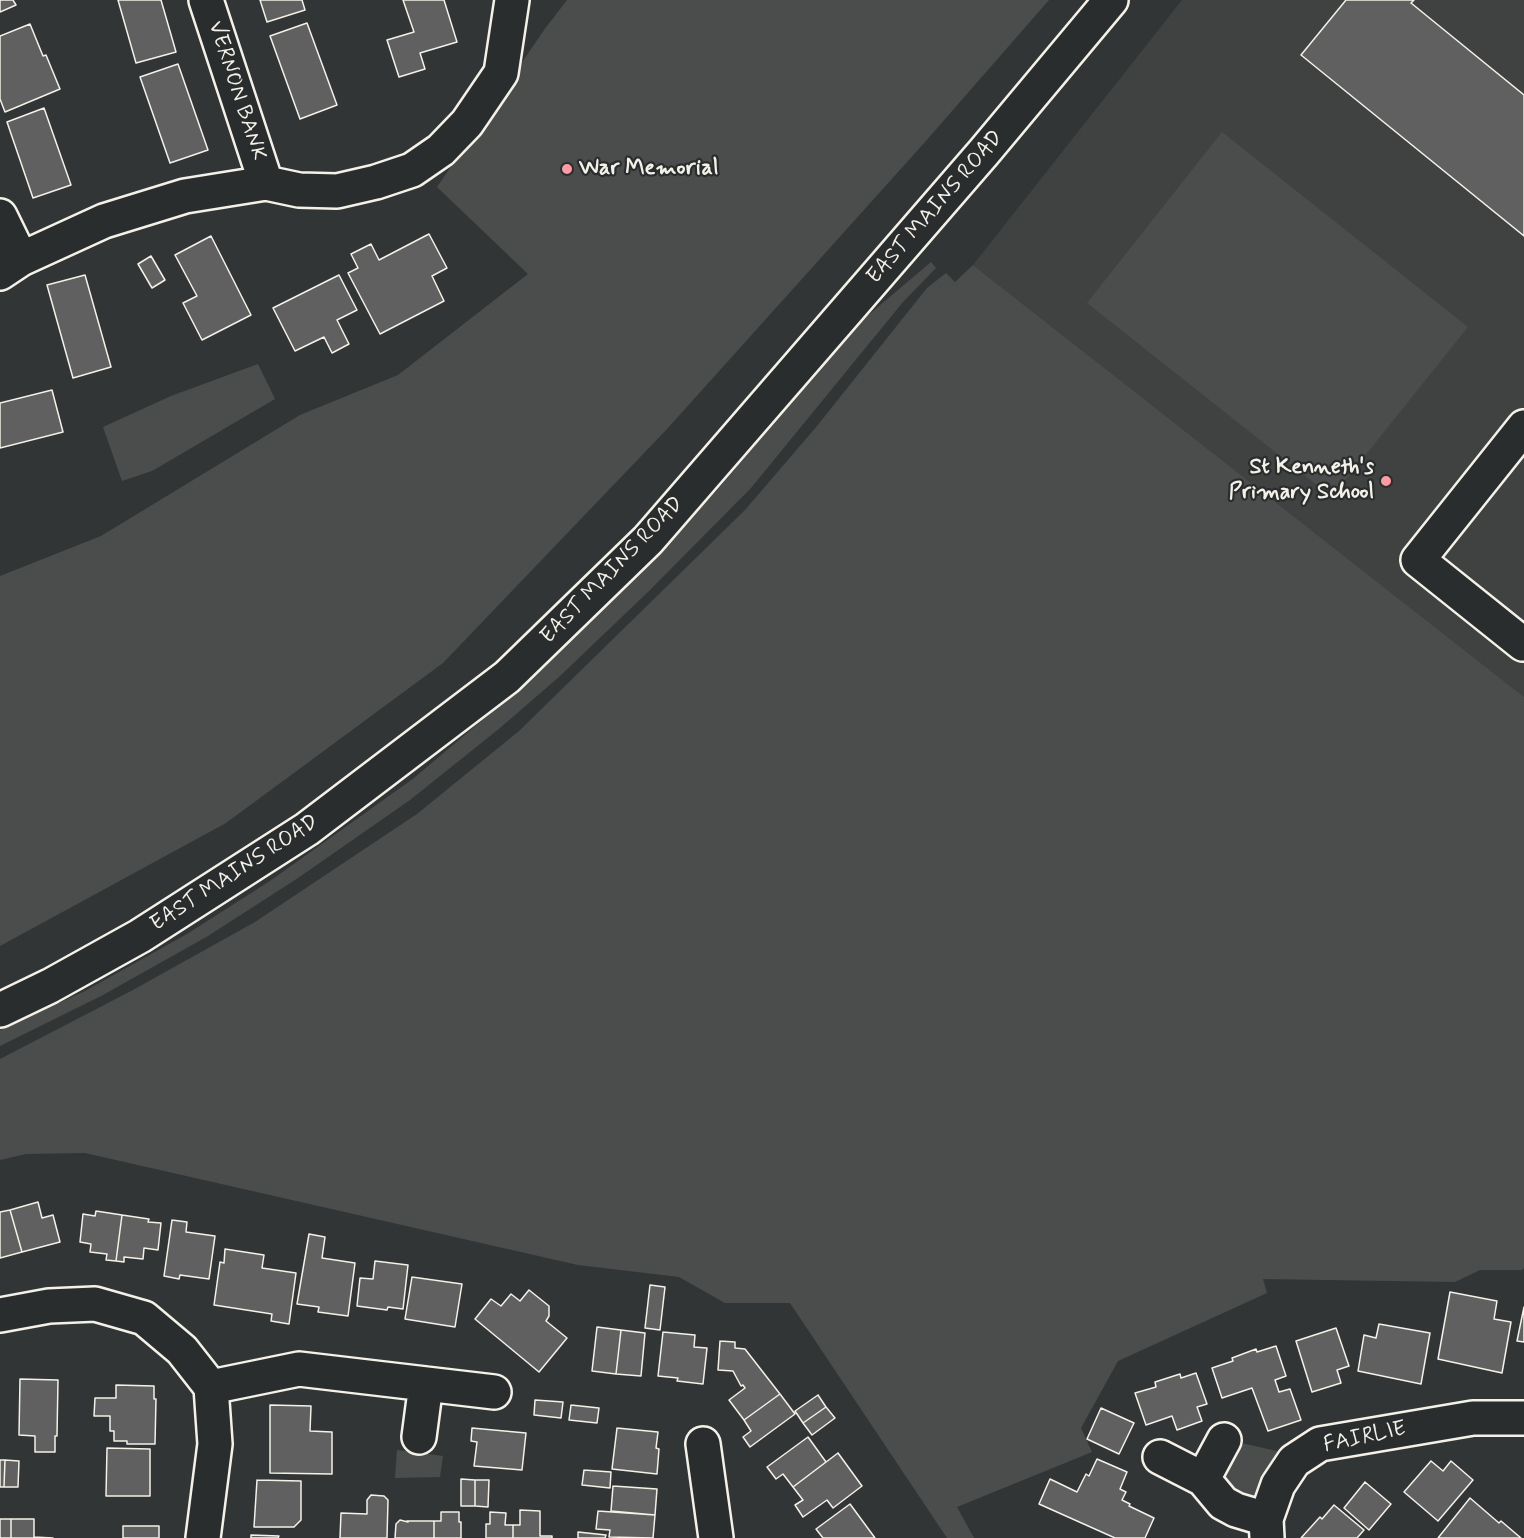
<!DOCTYPE html>
<style>
body{margin:0}
canvas{display:block;background:#323535}
</style>
<canvas width="1524" height="1538"></canvas>
<script>
const context = document.querySelector('canvas').getContext('2d');
context.lineJoin = 'round';
function fillPath(path, color) { context.fillStyle = color; context.fill(path, 'evenodd'); }
const toPath = rows => new Path2D(rows.map(r => 'M' + r).join(''));
function stroke(path, color, width, dash) { context.strokeStyle = color; context.lineWidth = width; context.lineCap = dash ? 'butt' : 'round'; context.setLineDash(dash || []); context.stroke(path); }
function drawText(font, color, halo, rows, align = 'center') {
  context.font = font + ' Mynerve,sans-serif'; context.lineWidth = 4.5; context.setLineDash([]); context.textBaseline = 'middle'; context.strokeStyle = halo; context.fillStyle = color; for (const [text, x, y, turn = 0] of rows) {
    context.save(); context.translate(x, y); context.rotate((+turn || 0) * Math.PI / 180); context.textAlign = isNaN(turn) ? turn : align; if (halo) context.strokeText(text, 0, 0); context.fillText(text, 0, 0); context.restore();
  }
}
fillPath(toPath([
 [1182,0,1524,0,1524,697,973,265]
]), '#404242');
fillPath(toPath([
 [567,0,1049,0,925,142,667,429,443,663,226,823,0,946,0,576,101,536,300,415,398,375,528,274,437,187,544,30],
 [1222,132,1468,327,1332,497,1087,303],
 [931,262,936,268,903,302,751,488,649,591,560,676,500,728,410,800,298,878,208,936,103,995,0,1046,0,1030,85,991,187,934,270,881,414,778,525,684,623,589,718,489,859,323],
 [973,265,1524,697,1524,1268,1522,1270,1480,1270,1455,1282,1263,1279,1267,1293,1118,1361,1081,1428,1092,1452,957,1507,974,1538,947,1538,790,1303,725,1303,679,1277,578,1265,85,1153,26,1154,0,1160,0,1059,133,990,255,922,417,814,519,731,745,510,817,426,927,288,946,273,955,282],
 [258,364,275,399,152,471,122,481,103,427,171,396],
 [1237,1442,1281,1452,1254,1500,1243,1499,1223,1482,1221,1473],
 [397,1450,443,1456,440,1477,395,1478]
]), '#4b4d4c');
const building = toPath([
 [0,0,13,0,16,5,0,12,0,0],
 [118,0,161,0,176,52,136,63,118,0],
 [260,0,302,0,305,10,267,22,260,0],
 [403,0,444,0,457,42,420,53,425,69,399,77,387,40,414,32,403,0],
 [1346,0,1414,0,1411,3,1524,95,1524,236,1301,55,1346,0],
 [307,23,337,105,300,119,270,36,307,23],
 [30,24,43,56,46,55,60,89,5,112,0,99,0,36,30,24],
 [178,64,208,150,170,163,140,77,178,64],
 [44,108,71,185,33,198,7,122,44,108],
 [429,234,447,268,432,276,444,301,380,334,348,273,358,268,351,254,371,244,379,260,429,234],
 [211,236,251,315,202,340,183,303,197,296,175,255,211,236],
 [151,256,165,280,152,288,138,264,151,256],
 [85,275,111,367,73,378,47,285,85,275],
 [339,275,357,310,337,320,349,344,332,353,324,337,295,351,273,308,339,275],
 [52,390,63,432,0,448,0,403,52,390],
 [38,1202,42,1218,53,1215,60,1242,22,1252,10,1210,38,1202],
 [10,1210,22,1252,0,1258,0,1212,10,1210],
 [96,1211,122,1215,116,1261,106,1260,107,1254,90,1252,91,1244,80,1242,83,1214,95,1216,96,1211],
 [122,1215,149,1219,148,1222,161,1223,158,1250,144,1248,143,1259,124,1257,124,1262,116,1261,122,1215],
 [172,1220,187,1222,186,1232,215,1236,209,1279,180,1275,179,1279,164,1276,172,1220],
 [309,1234,325,1237,322,1258,355,1263,348,1316,318,1312,319,1307,297,1304,309,1234],
 [225,1249,264,1255,262,1268,296,1273,289,1324,271,1321,272,1314,214,1305,220,1262,224,1263,225,1249],
 [375,1261,408,1265,403,1309,388,1307,387,1310,357,1306,360,1278,373,1279,375,1261],
 [412,1277,462,1284,455,1327,405,1319,412,1277],
 [650,1285,665,1287,660,1330,645,1328,650,1285],
 [529,1290,549,1306,549,1316,546,1321,567,1338,539,1372,475,1319,491,1299,501,1306,511,1294,520,1301,529,1290],
 [1450,1292,1497,1301,1494,1319,1511,1322,1502,1373,1438,1359,1450,1292],
 [1524,1307,1524,1342,1517,1341,1524,1307],
 [1379,1324,1430,1333,1421,1384,1358,1371,1364,1335,1376,1338,1379,1324],
 [597,1327,621,1330,616,1374,592,1371,597,1327],
 [1336,1328,1349,1366,1337,1370,1341,1383,1312,1392,1296,1341,1336,1328],
 [621,1330,645,1333,641,1376,616,1374,621,1330],
 [663,1332,695,1335,694,1347,707,1348,703,1384,677,1381,678,1378,658,1376,663,1332],
 [720,1341,735,1342,735,1348,745,1349,780,1394,744,1420,729,1400,745,1388,743,1385,741,1386,733,1371,718,1370,720,1341],
 [1276,1346,1286,1376,1275,1380,1279,1392,1290,1389,1301,1420,1268,1431,1252,1388,1222,1398,1212,1368,1233,1361,1232,1358,1256,1349,1257,1352,1276,1346],
 [1196,1373,1207,1404,1197,1407,1202,1421,1177,1430,1172,1416,1146,1425,1135,1393,1156,1387,1155,1382,1180,1374,1181,1378,1196,1373],
 [20,1379,58,1380,57,1436,55,1436,55,1452,35,1452,35,1436,19,1435,20,1379],
 [116,1385,154,1386,154,1399,156,1399,155,1444,127,1444,127,1441,114,1441,114,1431,110,1431,110,1416,94,1416,95,1398,116,1398,116,1385],
 [780,1394,795,1414,750,1447,743,1437,751,1431,744,1420,780,1394],
 [818,1395,826,1407,803,1423,795,1411,818,1395],
 [535,1400,563,1402,561,1418,534,1415,535,1400],
 [270,1405,311,1406,310,1431,332,1432,332,1474,270,1473,270,1405],
 [571,1405,599,1408,597,1423,569,1420,571,1405],
 [826,1407,835,1418,812,1435,803,1423,826,1407],
 [1101,1408,1134,1423,1119,1454,1087,1439,1101,1408],
 [472,1428,526,1433,522,1470,474,1466,477,1442,471,1441,472,1428],
 [617,1428,658,1432,656,1448,659,1449,657,1474,612,1469,617,1428],
 [808,1437,826,1462,793,1487,783,1474,776,1479,767,1467,808,1437],
 [107,1448,150,1449,150,1496,106,1496,107,1448],
 [838,1453,862,1486,833,1508,827,1500,803,1517,795,1505,803,1500,793,1487,838,1453],
 [1097,1459,1127,1472,1120,1489,1126,1492,1122,1500,1130,1504,1129,1506,1154,1518,1145,1538,1115,1538,1039,1504,1050,1479,1077,1492,1086,1474,1089,1476,1097,1459],
 [0,1460,5,1460,4,1487,0,1487,0,1460],
 [5,1460,19,1461,18,1487,4,1487,5,1460],
 [1431,1461,1443,1471,1451,1461,1473,1480,1438,1521,1404,1492,1431,1461],
 [584,1470,611,1472,610,1488,582,1485,584,1470],
 [461,1479,475,1480,475,1506,461,1506,461,1479],
 [257,1480,301,1481,301,1520,294,1527,254,1527,257,1480],
 [475,1480,489,1480,488,1507,475,1506,475,1480],
 [1365,1482,1391,1504,1369,1530,1344,1508,1365,1482],
 [613,1486,657,1489,655,1515,611,1511,613,1486],
 [371,1495,384,1496,388,1500,387,1538,340,1538,341,1513,367,1514,367,1500,371,1495],
 [1470,1498,1499,1523,1501,1521,1521,1538,1438,1538,1470,1498],
 [850,1504,875,1538,823,1538,816,1529,850,1504],
 [1334,1505,1364,1530,1357,1538,1301,1538,1320,1517,1322,1519,1334,1505],
 [520,1510,540,1511,540,1536,552,1536,552,1538,513,1538,513,1525,520,1525,520,1510],
 [598,1511,655,1515,653,1538,609,1537,610,1530,596,1529,598,1511],
 [441,1512,459,1512,459,1522,461,1522,461,1538,434,1538,434,1521,441,1521,441,1512],
 [490,1512,506,1513,505,1525,513,1525,513,1538,486,1538,486,1524,490,1524,490,1512],
 [0,1519,11,1519,11,1538,0,1538,0,1519],
 [11,1519,34,1519,34,1537,53,1538,11,1538,11,1519],
 [400,1520,408,1522,407,1521,434,1521,434,1538,395,1538,396,1524,400,1520],
 [123,1526,159,1526,159,1538,123,1538,123,1526],
 [578,1532,606,1535,605,1538,578,1538,578,1532],
 [251,1535,279,1536,278,1538,251,1538,251,1535]
]);
fillPath(building, '#5f605f');
stroke(building, '#f4f1e8', 1.5);
const minor = toPath([
 [206,0,266,183],
 [0,216,21,259],
 [0,273,21,259,104,221,185,196,266,183,299,190,337,191,376,182,412,170,441,150,467,123,501,73,512,0],
 [1524,427,1418,560,1523,644,1524,643],
 [0,1315,49,1306,95,1304,144,1318,182,1350,211,1387,215,1444,203,1538],
 [211,1387,299,1369,494,1392],
 [419,1437,426,1384],
 [703,1444,716,1538],
 [1160,1457,1203,1479,1223,1503,1236,1510,1266,1519],
 [1203,1479,1224,1440],
 [1267,1538,1266,1519,1278,1485,1294,1461,1320,1444,1473,1418,1524,1418]
]);
const major = toPath([
 [0,1010,50,986,140,936,307,829,507,677,648,540,984,152,1111,0]
]);
stroke(minor, '#f4f1e8', 38);
stroke(major, '#f4f1e8', 38);
stroke(minor, '#2a2d2e', 33);
stroke(major, '#2a2d2e', 33);
for (const [x, y, r, color] of [
 [567,169,6,"#ff9aa2"],
 [1386,481,6,"#ff9aa2"]
]) { const dot = new Path2D(); dot.arc(x, y, r, 0, 2 * Math.PI); context.fillStyle = color; context.fill(dot); stroke(dot, '#2a2d2e', 2); }
drawText('22px', '#f4f1e8', '#2a2d2e', [
 ["VERNON BANK",236,91,72],
 ["EAST MAINS ROAD",936,208,-49],
 ["EAST MAINS ROAD",613,571,-46],
 ["EAST MAINS ROAD",235,874,-33],
 ["FAIRLIE",1365,1438,-12]
]);
drawText('bold 22px', '#f4f1e8', '#2a2d2e', [
 ["War Memorial",579,169],
 ["St Kenneth's",1374,468,"right"],
 ["Primary School",1374,493,"right"]
], 'left');
</script>
